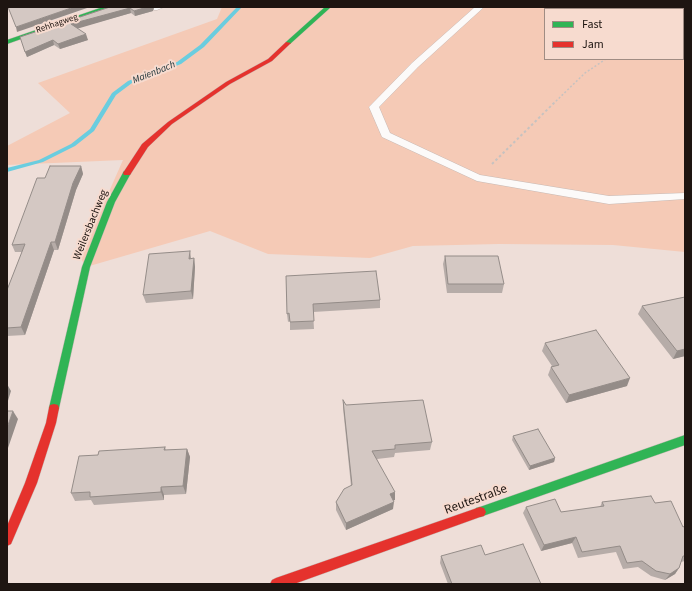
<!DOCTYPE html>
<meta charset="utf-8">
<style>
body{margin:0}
#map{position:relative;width:692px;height:591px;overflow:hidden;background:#eeded8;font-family:"Source Sans 3",sans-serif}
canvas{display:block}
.frame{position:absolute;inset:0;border:8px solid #1e1511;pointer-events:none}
.legend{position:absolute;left:544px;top:8px;width:140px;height:52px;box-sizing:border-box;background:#f7dbcf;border:1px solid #a08c83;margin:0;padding:5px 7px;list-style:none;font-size:12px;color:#1e1511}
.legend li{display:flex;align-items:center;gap:8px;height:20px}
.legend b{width:20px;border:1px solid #a08c83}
</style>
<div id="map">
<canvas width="692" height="591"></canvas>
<div class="frame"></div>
<ul class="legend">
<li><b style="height:5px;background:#30b455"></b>Fast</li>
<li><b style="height:5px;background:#e5322d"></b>Jam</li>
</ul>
</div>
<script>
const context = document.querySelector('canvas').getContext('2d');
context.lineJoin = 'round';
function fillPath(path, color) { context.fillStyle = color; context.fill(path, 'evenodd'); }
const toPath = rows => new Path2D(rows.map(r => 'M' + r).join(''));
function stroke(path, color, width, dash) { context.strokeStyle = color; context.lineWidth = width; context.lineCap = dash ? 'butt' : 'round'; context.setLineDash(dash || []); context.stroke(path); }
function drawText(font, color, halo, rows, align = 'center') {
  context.font = font + ' "Source Sans 3",sans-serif'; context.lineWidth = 4; context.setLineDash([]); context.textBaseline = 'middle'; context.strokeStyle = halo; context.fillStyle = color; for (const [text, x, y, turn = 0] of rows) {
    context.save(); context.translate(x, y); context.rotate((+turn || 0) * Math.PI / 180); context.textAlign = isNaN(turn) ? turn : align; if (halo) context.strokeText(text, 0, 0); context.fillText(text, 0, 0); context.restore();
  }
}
fillPath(toPath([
 [222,7,685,7,685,252,613,245,499,244,413,246,370,258,268,254,210,231,86,267,80,257,123,160,7,165,7,146,70,113,38,83,217,19],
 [545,9,683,9,683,59,545,59]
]), '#f5cab6');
fillPath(toPath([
 [237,7,242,7,204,47,181,64,132,83,116,95,94,131,75,146,43,162,7,172,7,168,39,160,71,144,90,129,112,93,128,81,177,62,200,45,237,7]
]), '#6acddf');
const lane = toPath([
 [154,7,164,7,157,10,154,10,154,7],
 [475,7,484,7,418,67,379,107,390,133,480,175,609,196,685,193,685,199,609,204,477,181,382,137,369,107,371,105,412,63,475,7]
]);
const fast = toPath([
 [103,7,111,7,7,44,7,40,103,7],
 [325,7,331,7,290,44,286,44,286,42,325,7],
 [124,171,127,171,131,173,115,202,90,267,59,408,58,411,54,412,50,411,49,408,82,267,107,202,124,171],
 [685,435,685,445,480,517,476,516,474,512,476,508,480,507,685,435]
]);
const jam = toPath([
 [286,42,291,43,272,61,230,84,172,124,148,147,130,175,124,175,123,173,142,144,168,122,226,82,268,59,286,42],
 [54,404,58,405,59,408,56,423,37,483,11,544,7,546,7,526,25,483,46,423,49,408,50,405,54,404],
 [480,507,484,508,486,512,484,516,480,517,294,584,270,584,272,580,276,578,480,507]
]);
stroke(lane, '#c7bab5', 1);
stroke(fast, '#c7bab5', 1);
stroke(jam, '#c7bab5', 1);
stroke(toPath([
 [683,12,685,12],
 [553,104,585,73,606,59]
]), '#c6c2c0', 1.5, [2, 2]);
stroke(toPath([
 [492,164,554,103]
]), '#c6c2c0', 2, [2.5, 2.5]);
fillPath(lane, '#fcfaf9');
fillPath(fast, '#30b455');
fillPath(jam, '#e5322d');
fillPath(toPath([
 [110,7,154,7,153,11,135,16,131,13,77,28,88,40,60,49,54,45,27,57,20,37],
 [81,166,83,174,76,190,58,250,54,250,25,335,7,336,7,290,22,252,15,252,12,245],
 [445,256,504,284,502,293,447,293,443,264],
 [194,258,195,267,193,299,146,303,143,295,191,259],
 [286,276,380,300,380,308,313,312,314,329,290,330,290,321,288,322,287,314],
 [685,297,685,356,673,359,638,314,642,306],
 [545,343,627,386,566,403,548,375,551,367,552,366,542,351],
 [343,400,346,405,432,442,430,450,395,453,394,457,377,459,395,500,393,500,393,509,346,530,336,510,336,502,351,486,343,408],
 [513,436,555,458,554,462,529,470,512,440],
 [165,447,166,450,187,449,190,457,186,494,164,495,164,500,94,505,91,500,75,501,71,493,98,455],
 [602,502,655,503,683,527,685,526,685,561,681,562,679,568,675,574,665,580,651,576,638,567,623,569,616,552,578,558,572,543,541,551,523,513,526,507,561,512,600,507],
 [485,555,541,584,448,584,440,563,441,556]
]), '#b6aca8');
fillPath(toPath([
 [74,7,90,7,17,32,16,27],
 [147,7,154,7,153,11,135,16,134,11],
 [130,8,131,13,73,30,71,24],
 [86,34,88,40,60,49,58,44],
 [53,40,54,45,27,57,25,52],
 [81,166,83,174,76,190,58,250,55,242,73,183],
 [51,242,54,250,25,335,21,327],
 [190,251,191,260,189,259],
 [194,258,195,267,193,299,191,291],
 [685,349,685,356,673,359,677,351],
 [630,378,627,386,566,403,569,395],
 [7,384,11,391,7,404],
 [13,411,18,419,8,448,7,446,7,428],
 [187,449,190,457,186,494,183,486],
 [555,458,554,462,529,470,530,466],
 [161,487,164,495,164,500,161,492],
 [395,492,395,500,389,502,390,494],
 [394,502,393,509,346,530,346,523],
 [576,537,572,543,541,551,544,545],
 [679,568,675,574,665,580,670,574]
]), '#948c88');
const building = toPath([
 [8,7,74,7,16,27,8,7],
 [110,7,147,7,134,11,130,8,71,24,86,34,58,44,53,40,25,52,20,37,110,7],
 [50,166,81,166,73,183,55,242,51,242,21,327,7,328,7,290,25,244,12,245,37,178,45,178,50,166],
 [190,251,189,259,194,258,191,291,143,295,149,254,190,251],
 [445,256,498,256,504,284,448,284,445,256],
 [376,271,380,300,313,304,314,321,290,322,289,313,287,314,286,276,376,271],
 [685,297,685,349,677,351,642,306,685,297],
 [596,330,630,378,569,395,551,367,559,365,545,343,596,330],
 [343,400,346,405,423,400,432,442,395,445,395,449,372,451,395,492,390,494,394,502,346,523,336,502,344,489,352,485,343,400],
 [7,411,13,411,7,428,7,411],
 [538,429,555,458,530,466,513,436,538,429],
 [165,447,164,450,187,449,183,486,161,487,161,492,90,497,90,492,71,493,79,456,98,455,99,451,165,447],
 [651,496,655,503,671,501,683,527,685,526,685,556,683,556,679,568,670,574,656,571,642,561,627,563,620,546,582,552,576,537,544,545,526,507,555,499,561,512,604,506,602,502,651,496],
 [523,544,541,584,452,584,441,556,481,545,485,555,523,544]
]);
fillPath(building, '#d4c8c3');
stroke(building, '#948c88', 1);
drawText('9px', '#1e1511', '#f7dbcf', [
 ["Rehhagweg",57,24,-19]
]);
drawText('italic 10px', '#193036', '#f7dbcf', [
 ["Maienbach",154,73,-22]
]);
drawText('11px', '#1e1511', '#f7dbcf', [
 ["Weilersbachweg",91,225,-68]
]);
drawText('13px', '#1e1511', '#f7dbcf', [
 ["Reutestraße",476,500,-20]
]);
</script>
